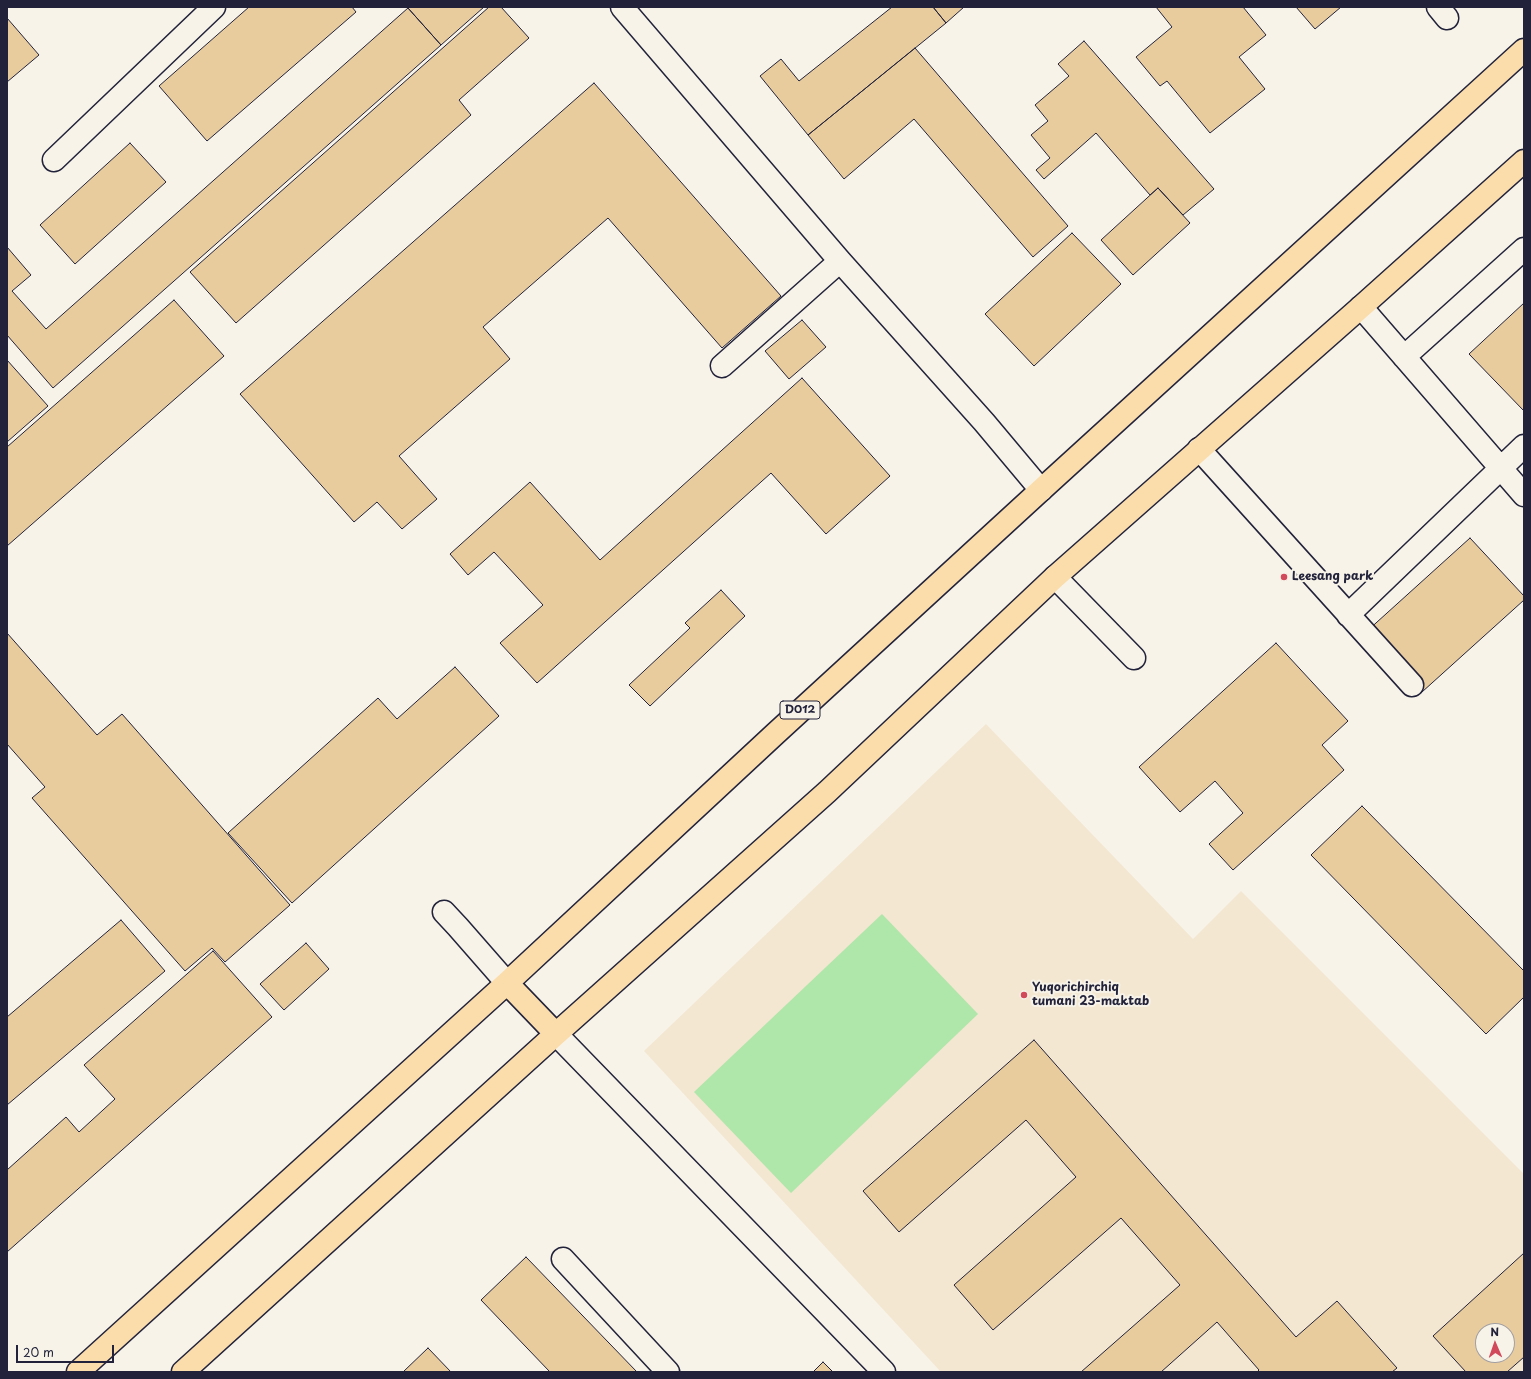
<!DOCTYPE html>
<style>
body{margin:0}
#map{position:relative;width:1531px;height:1379px;overflow:hidden;background:#f7f3e8;font-family:"Playpen Sans",sans-serif}
canvas{display:block}
.frame{position:absolute;inset:0;border:8px solid #22223b;pointer-events:none}
.north{position:absolute;left:1475px;top:1323px;width:40px;height:40px;box-sizing:border-box;background:#f7f3e8;border:1px solid #a29fa3;border-radius:50%;rotate:358deg;font-size:11px;font-weight:700;line-height:16px;text-align:center;color:#22223b}
.north::after{content:'';display:block;margin:auto;width:14px;height:18px;background:#d1495b;clip-path:polygon(50% 0,100% 100%,50% 72%,0 100%)}
.scale{position:absolute;left:16px;top:1345px;width:98px;height:18px;box-sizing:border-box;border:2px solid #22223b;border-top:0;padding-left:5px;font-size:12px;line-height:14px;white-space:nowrap;color:#22223b;-webkit-text-stroke:3px #f7f3e8;paint-order:stroke}
</style>
<div id="map">
<canvas width="1531" height="1379"></canvas>
<div class="frame"></div>
<div class="north">N</div>
<div class="scale">20 m</div>
</div>
<script>
const context = document.querySelector('canvas').getContext('2d');
context.lineJoin = 'round';
function fillPath(path, color) { context.fillStyle = color; context.fill(path, 'evenodd'); }
const toPath = rows => new Path2D(rows.map(r => 'M' + r).join(''));
function stroke(path, color, width, dash) { context.strokeStyle = color; context.lineWidth = width; context.lineCap = dash ? 'butt' : 'round'; context.setLineDash(dash || []); context.stroke(path); }
function drawText(font, color, halo, rows, align = 'center') {
  context.font = font + ' "Playpen Sans",sans-serif'; context.lineWidth = 4; context.setLineDash([]); context.textBaseline = 'middle'; context.strokeStyle = halo; context.fillStyle = color; for (const [text, x, y, turn = 0] of rows) {
    context.save(); context.translate(x, y); context.rotate((+turn || 0) * Math.PI / 180); context.textAlign = isNaN(turn) ? turn : align; if (halo) context.strokeText(text, 0, 0); context.fillText(text, 0, 0); context.restore();
  }
}
fillPath(toPath([
 [986,724,1193,939,1241,891,1524,1174,1523,1372,941,1372,644,1051],
 [1483,1331,1507,1331,1507,1355,1483,1355]
]), '#f3e7d2');
fillPath(toPath([
 [882,914,978,1014,791,1193,694,1092]
]), '#afe6a9');
const building = toPath([
 [249,7,352,7,356,12,207,141,159,86,249,7],
 [407,7,484,7,441,45,407,7],
 [489,7,501,7,529,38,459,100,471,115,236,323,190,272,489,7],
 [892,7,933,7,946,23,808,135,760,76,781,59,799,81,892,7],
 [933,7,964,7,946,23,933,7],
 [1156,7,1243,7,1266,35,1239,57,1265,89,1210,133,1167,81,1160,86,1136,57,1172,27,1156,7],
 [1296,7,1341,7,1315,29,1296,7],
 [408,8,441,45,53,388,7,335,7,247,31,275,12,291,46,329,408,8],
 [7,18,39,55,7,82,7,18],
 [1084,41,1214,189,1183,215,1158,188,1150,195,1096,133,1044,179,1036,170,1050,158,1031,135,1048,121,1035,105,1069,76,1058,64,1084,41],
 [915,48,1068,226,1033,257,914,119,844,179,808,135,915,48],
 [594,83,781,296,722,348,608,218,483,327,510,359,399,456,437,499,402,529,377,502,354,522,240,394,594,83],
 [130,143,166,182,75,264,40,225,130,143],
 [1158,188,1190,223,1133,275,1101,240,1158,188],
 [1072,233,1121,284,1034,366,985,314,1072,233],
 [174,300,224,356,7,546,7,447,174,300],
 [1524,303,1524,411,1469,354,1524,303],
 [802,320,826,347,789,379,765,351,802,320],
 [7,360,48,406,7,442,7,360],
 [802,378,890,476,826,534,771,473,537,683,500,643,543,605,494,552,468,575,450,554,530,482,600,560,802,378],
 [1470,538,1524,596,1524,600,1422,692,1366,632,1470,538],
 [721,590,745,616,650,706,629,685,690,628,685,623,721,590],
 [7,633,97,735,122,714,290,905,225,962,212,948,185,971,32,798,45,787,7,744,7,633],
 [1276,643,1348,721,1322,745,1344,770,1233,870,1209,844,1243,813,1215,781,1180,812,1139,767,1276,643],
 [455,667,499,716,292,903,228,833,378,698,397,719,455,667],
 [1362,806,1524,971,1524,997,1486,1034,1311,855,1362,806],
 [121,920,165,971,7,1105,7,1017,121,920],
 [306,943,329,969,284,1010,260,984,306,943],
 [213,951,272,1017,7,1252,7,1170,66,1117,79,1132,115,1099,84,1065,213,951],
 [1034,1040,1296,1337,1337,1301,1397,1368,1392,1372,1257,1372,1259,1370,1217,1322,1161,1372,1081,1372,1180,1285,1121,1218,993,1330,954,1285,1076,1177,1026,1120,899,1232,863,1191,1034,1040],
 [1524,1253,1524,1357,1507,1372,1466,1372,1433,1336,1524,1253],
 [1483,1331,1507,1331,1507,1355,1483,1355,1483,1331],
 [526,1257,637,1372,550,1372,481,1300,526,1257],
 [428,1348,451,1372,403,1372,428,1348],
 [823,1362,833,1372,813,1372,823,1362]
]);
fillPath(building, '#e9cc9d');
stroke(building, '#22223b', 1);
const minor = toPath([
 [622,7,840,261,984,422,1041,490],
 [1438,7,1447,18],
 [54,160,214,7],
 [1361,307,1524,495],
 [1404,357,1524,249],
 [722,366,840,261],
 [1199,449,1412,685],
 [1055,577,1134,658],
 [1348,615,1524,446],
 [444,912,458,927,507,983],
 [556,1034,884,1372],
 [563,1259,668,1372]
]);
const highway = toPath([
 [507,983,556,1034],
 [78,1372,507,983,775,734,1041,490,1524,50],
 [183,1372,556,1034,827,792,1055,577,1361,307,1524,161]
]);
stroke(minor, '#22223b', 25);
stroke(highway, '#22223b', 25);
stroke(minor, '#f7f3e8', 22);
stroke(highway, '#fbddab', 22);
for (const [x, y, r, color] of [
 [1284,577,4,"#d1495b"],
 [1024,995,4,"#d1495b"]
]) { const dot = new Path2D(); dot.arc(x, y, r, 0, 2 * Math.PI); context.fillStyle = color; context.fill(dot); stroke(dot, '#f7f3e8', 1.5); }
for (const [x, y, w] of [
 [800,710,40]
]) { const box = new Path2D(); box.roundRect(x - w / 2, y - 9, w, 18, 3); context.fillStyle = '#f7f3e8'; context.fill(box); stroke(box, '#22223b', 1); }
drawText('bold 11px', '#22223b', null, [
 ["D012",800,710]
]);
drawText('bold 12px', '#22223b', '#f7f3e8', [
 ["Leesang park",1292,577],
 ["Yuqorichirchiq",1032,988],
 ["tumani 23-maktab",1032,1002]
], 'left');
</script>
